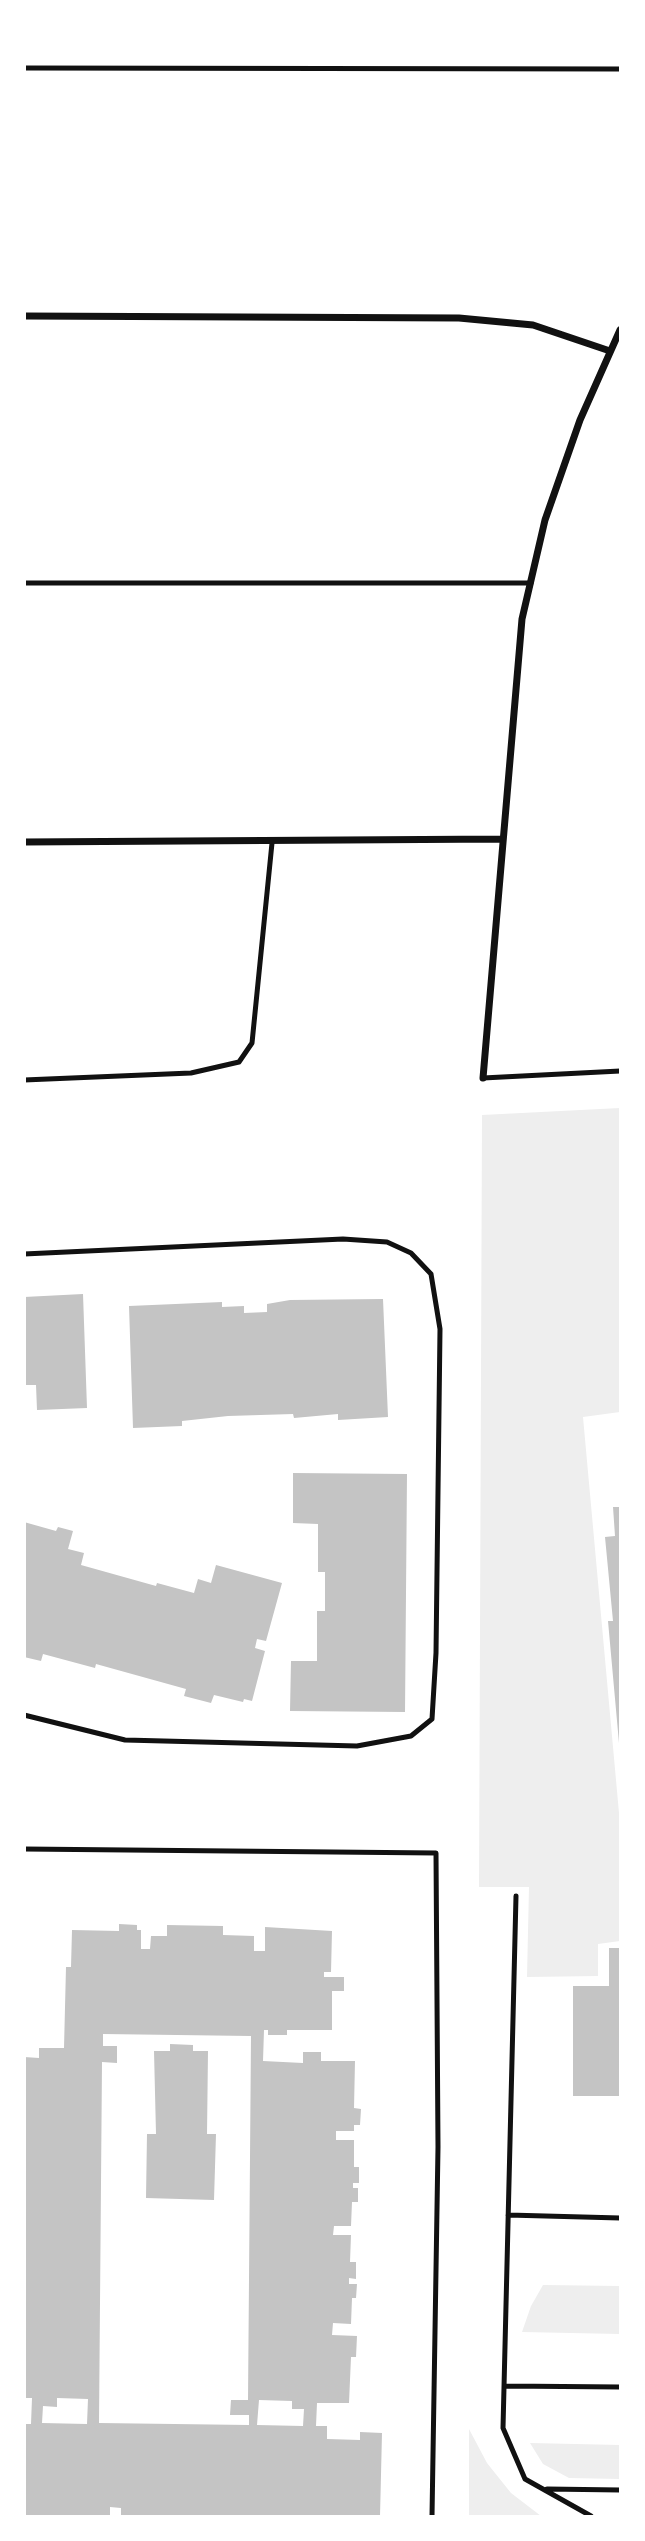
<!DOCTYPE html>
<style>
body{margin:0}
#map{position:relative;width:645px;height:2541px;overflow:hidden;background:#fff;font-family:Commissioner,sans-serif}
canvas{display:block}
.frame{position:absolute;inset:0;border:26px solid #fff;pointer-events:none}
</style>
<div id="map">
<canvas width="645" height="2541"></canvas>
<div class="frame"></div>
</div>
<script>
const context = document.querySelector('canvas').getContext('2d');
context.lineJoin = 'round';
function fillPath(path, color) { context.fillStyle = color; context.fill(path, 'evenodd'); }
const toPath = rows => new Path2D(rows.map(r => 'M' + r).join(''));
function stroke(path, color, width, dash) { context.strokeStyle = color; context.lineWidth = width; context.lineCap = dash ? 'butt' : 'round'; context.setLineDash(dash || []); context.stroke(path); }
fillPath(toPath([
 [620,1108,620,1412,583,1417,620,1824,620,1941,598,1944,598,1976,527,1977,529,1887,479,1887,482,1115],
 [543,2285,620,2286,620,2334,522,2332,531,2306],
 [469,2429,487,2463,511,2493,541,2516,469,2516],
 [530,2443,620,2445,620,2479,569,2478,543,2464]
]), '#eee');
fillPath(toPath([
 [83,1294,87,1408,37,1410,36,1385,24,1385,24,1297],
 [383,1299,388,1417,338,1420,338,1414,294,1418,293,1414,228,1416,182,1421,182,1426,133,1428,129,1306,222,1302,222,1307,244,1306,244,1313,267,1312,267,1304,290,1300],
 [293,1473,407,1474,405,1712,290,1711,291,1661,317,1661,317,1611,325,1611,325,1572,318,1572,318,1524,293,1523],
 [613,1507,620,1507,619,1743,608,1621,613,1621,605,1537,615,1536],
 [24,1522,56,1531,58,1527,73,1531,68,1549,84,1553,81,1565,156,1586,157,1583,194,1593,198,1579,211,1583,216,1565,282,1583,266,1641,257,1639,255,1648,265,1651,252,1701,244,1699,243,1702,214,1695,211,1703,184,1696,186,1689,96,1664,95,1668,43,1654,41,1661,24,1657],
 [119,1924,137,1925,137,1930,141,1930,141,1949,150,1949,151,1936,167,1936,167,1925,223,1926,223,1935,254,1936,254,1951,265,1951,265,1927,332,1931,331,1972,324,1972,324,1977,344,1977,344,1991,332,1991,332,2030,287,2030,287,2035,268,2035,268,2030,264,2030,263,2061,303,2063,303,2052,321,2052,321,2061,355,2061,354,2108,361,2109,360,2125,354,2125,354,2131,336,2131,336,2140,354,2140,354,2167,359,2167,359,2183,353,2183,353,2188,358,2188,358,2202,352,2202,351,2226,334,2226,333,2235,351,2235,350,2262,356,2262,356,2279,349,2278,349,2284,357,2284,356,2298,352,2298,351,2324,333,2323,332,2335,357,2336,356,2357,351,2357,349,2403,317,2403,316,2426,327,2426,327,2439,360,2440,360,2432,382,2433,380,2516,121,2516,121,2508,110,2507,110,2516,24,2516,24,2424,31,2424,32,2398,24,2398,24,2057,39,2058,39,2048,64,2048,66,1967,71,1967,72,1930,119,1931],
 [103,2034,251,2036,248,2400,231,2400,230,2415,249,2415,249,2425,99,2423,102,2062,117,2063,117,2046,103,2046],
 [57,2398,88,2399,87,2424,42,2423,43,2406,57,2407],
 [259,2400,292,2401,292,2409,304,2409,303,2426,257,2425],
 [609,1948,620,1948,620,2096,573,2096,573,1986,609,1986],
 [170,2044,193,2045,193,2051,208,2051,207,2134,216,2134,214,2200,146,2198,147,2134,156,2134,154,2051,170,2051]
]), '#c4c4c4');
stroke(toPath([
 [24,68,620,69],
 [24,583,531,583],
 [483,1078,620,1071],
 [24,1080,191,1073,239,1062,252,1043,272,843],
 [24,1254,343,1239,387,1242,411,1253,431,1274,440,1329,436,1653,432,1719,411,1736,357,1746,125,1740,24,1715],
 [24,1849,436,1853,438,2147,432,2516],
 [516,1896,503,2428,525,2479,591,2516],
 [508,2215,620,2218],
 [505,2386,620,2387],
 [547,2489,620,2490]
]), '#111', 5);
stroke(toPath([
 [24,316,459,318,533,325,610,351],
 [24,842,502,839],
 [483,1078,522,619,545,520,580,420,620,330]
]), '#111', 7);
</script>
